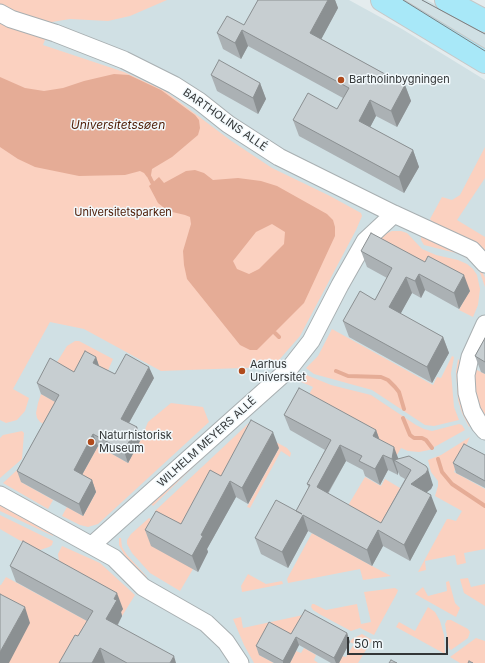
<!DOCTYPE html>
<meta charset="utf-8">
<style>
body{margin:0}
#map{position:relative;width:485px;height:663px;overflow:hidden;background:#e4ecee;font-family:Inter,sans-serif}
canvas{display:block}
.scale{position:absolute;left:347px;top:637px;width:101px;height:18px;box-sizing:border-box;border:2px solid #333637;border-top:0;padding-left:5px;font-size:12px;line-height:14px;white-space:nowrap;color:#333637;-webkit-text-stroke:3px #f2f9fc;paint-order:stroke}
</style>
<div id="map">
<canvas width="485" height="663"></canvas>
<div class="scale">50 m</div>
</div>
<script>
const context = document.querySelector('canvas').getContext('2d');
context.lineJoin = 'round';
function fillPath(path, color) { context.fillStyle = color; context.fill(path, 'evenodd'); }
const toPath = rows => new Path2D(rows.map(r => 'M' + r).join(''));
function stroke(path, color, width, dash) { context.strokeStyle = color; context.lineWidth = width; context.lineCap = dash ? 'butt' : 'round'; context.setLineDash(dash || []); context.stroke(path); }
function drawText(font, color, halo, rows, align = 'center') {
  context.font = font + ' Inter,sans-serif'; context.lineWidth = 3; context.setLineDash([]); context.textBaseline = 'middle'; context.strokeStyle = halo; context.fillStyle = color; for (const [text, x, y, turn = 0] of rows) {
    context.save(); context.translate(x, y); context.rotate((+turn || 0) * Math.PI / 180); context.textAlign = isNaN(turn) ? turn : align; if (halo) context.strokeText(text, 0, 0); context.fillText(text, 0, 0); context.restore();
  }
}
fillPath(toPath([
 [0,0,349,0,402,29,485,80,485,663,0,663],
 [395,0,427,0,485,31,485,55]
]), '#d0e0e4');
fillPath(toPath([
 [0,0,167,0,130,16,108,21,70,19,52,22,43,45,124,72,165,91,230,140,272,168,330,196,361,213,362,216,356,230,300,336,279,360,269,367,161,371,84,329,50,322,13,389,29,398,25,411,17,420,6,423,0,420],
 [485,147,485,178,457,220,485,237,485,251,482,248,433,223,430,219,442,197,452,200,460,195],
 [392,231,401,231,407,233,422,249,436,255,458,260,467,264,473,269,477,275,480,289,478,305,473,317,459,310,469,291,380,240,385,234],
 [421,235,467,255,481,269,485,278,485,287,479,270,471,261,460,254,424,245,421,240],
 [332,329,433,385,437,377,441,378,452,356,454,357,451,373,452,384,454,407,459,420,434,426,425,425,372,390,314,374,306,368,318,356],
 [75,341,79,341,113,359,106,375,79,384,54,367,67,346],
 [458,359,460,361,458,378,463,408,471,425,469,427,462,413,458,400,456,372],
 [473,368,485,374,485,420,475,398],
 [304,373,309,376,331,385,371,395,416,425,424,429,432,431,459,424,462,425,465,430,429,450,419,452,408,451,401,448,394,460,304,404,313,387,299,381,302,374],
 [41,394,63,406,51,428,40,422,37,418,36,413,38,403],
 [171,403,203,407,209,422,98,524,88,527,80,525,62,516,67,507,83,516,96,492,78,482,98,446,128,463,141,439,148,422],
 [245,419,189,471,153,506,151,504],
 [249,423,259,433,287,448,291,453,290,457,281,451,250,508,247,507,279,448,190,534,155,516,155,511],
 [22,431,24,433,22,459,0,478,0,438,3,435],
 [470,437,454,472,485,489,485,549,464,553,466,563,457,565,455,555,425,561,426,570,418,572,447,519,449,519,456,521,462,511,435,496,438,486,438,481,431,472,428,460,441,455],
 [29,459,21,482,53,500,48,509,3,483],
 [365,477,381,486,385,479,410,494,387,539,343,514],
 [0,505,53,535,53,536,0,511],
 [0,515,53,541,52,545,49,547,40,550,19,540,0,529],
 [149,518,170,530,193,569,180,591,150,573,132,553,127,544,127,540,131,534],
 [312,533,372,566,391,576,363,580,360,569,288,583,287,579],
 [119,538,121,538,122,547,127,555,147,577,145,579,128,562,119,545],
 [62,546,100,563,135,595,122,616,62,564,59,561,58,554],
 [248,574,266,584,282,581,283,584,242,592,241,586],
 [6,577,98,627,74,663,0,663,0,585,1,585],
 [468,578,471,587,485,584,485,606,464,593,460,579],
 [449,581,455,603,460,608,456,617,415,594,423,587,428,596,447,591,446,582],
 [395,588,398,590,397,593,374,635,360,628,351,631,321,615,313,610,311,607,312,604,314,604,326,610,357,604,361,624,371,622,364,592],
 [428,607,435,612,440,621,444,635,445,654,396,627,399,622,415,631],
 [303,615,294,634,259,655,274,663,254,663,244,645,233,619,241,617,243,628],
 [447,620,451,620,468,629,470,632,468,638,451,650,449,648,445,624],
 [362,634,372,640,358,663,339,663,342,656,346,657,354,644,350,642,352,639],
 [476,638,485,641,485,663,460,663,450,657],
 [304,648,316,655,314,660,318,663,290,663,296,651,301,653]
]), '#fbd1c0');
fillPath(toPath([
 [114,74,129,75,161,90,195,115,199,120,200,128,198,135,172,157,152,169,151,175,147,177,144,173,140,171,125,175,79,176,35,167,18,159,0,147,0,77,25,88,44,91,63,88,84,81],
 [195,170,204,173,213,180,238,178,261,181,277,186,327,214,333,220,335,227,335,236,304,303,257,350,250,350,240,345,187,279,184,265,183,251,191,224,190,217,185,215,168,211,158,203,149,186,159,177,164,183,186,171],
 [272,224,285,232,284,244,259,269,249,274,237,269,233,261,256,232]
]), '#e5ac96');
stroke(toPath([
 [149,176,152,182],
 [275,333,279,337],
 [336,371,348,376,381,377,388,380,395,387,399,392,404,409],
 [403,418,410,435,414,438,422,438,426,440,432,448],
 [438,459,442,472,452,484,485,506]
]), '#e5ac96', 4);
const minor = toPath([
 [0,13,11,19,55,33,124,60,174,85,199,101,228,124,279,157,394,214,472,250,485,264],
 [485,324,470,357,466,375,467,393,472,411,480,425,485,431],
 [0,495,114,558,143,587,206,623,226,642,240,663],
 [92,545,289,369,311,341,340,285,365,241,394,214]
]);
const major = toPath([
 [382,0,485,62],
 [446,0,485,21]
]);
stroke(minor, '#a8afb1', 19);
stroke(major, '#c6c7c7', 24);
stroke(minor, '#fff', 17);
stroke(major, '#a8e8f8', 22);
stroke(toPath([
 [403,0,485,51],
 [422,0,485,34]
]), '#797e80', 1);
fillPath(toPath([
 [258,0,335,0,338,8,321,39,405,85,411,101,397,127,376,116,370,127,413,150,419,167,404,193,299,136,293,120,337,109,343,98,248,46,241,59,223,49,217,33,244,25],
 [211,75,260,83,266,99,258,114,217,91],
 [361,251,470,291,459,309,425,290,421,298,412,293,400,314,443,337,449,353,432,383,349,337,343,321,375,300,387,278,367,267],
 [485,338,485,374,481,372,475,356],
 [96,357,99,366,115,374,154,378,129,423,137,427,141,439,128,463,98,446,82,475,92,480,96,492,83,516,21,482,17,471,55,402,41,394,37,383,74,372],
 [284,415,376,430,379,439,399,459,433,485,431,489,426,493,437,511,410,561,383,546,372,566,308,531,288,568,261,554,255,538,296,511,309,488,307,484,325,450,290,430],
 [346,461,363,470,365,476,380,485,388,470,398,475,398,472,400,476,405,479,381,523,328,494],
 [279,448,248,504,236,497,207,549,208,552,198,572,151,546,145,530,181,524,221,476],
 [485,455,485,488,456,473,453,463],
 [10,566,123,609,121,612,122,616,118,625,176,663,59,663,78,636,87,621,16,582],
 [347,633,350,642,339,663,331,663,299,645,290,663,274,663,259,655,256,646,291,634]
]), '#abb1b4');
fillPath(toPath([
 [328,0,335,0,338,8,316,49,310,33],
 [242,30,248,46,241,59,235,43],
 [260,83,266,99,258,114,253,98],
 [405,85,411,101,397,127,391,111],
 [370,100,376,116,365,137,359,121],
 [413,150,419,167,404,193,399,177],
 [419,274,425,290,421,298,415,281],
 [464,275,470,291,459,309,454,293],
 [406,277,412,293,395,324,389,307],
 [443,337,449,353,432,383,427,367],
 [96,357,100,369,93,363],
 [149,367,154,378,125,430,121,419],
 [137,427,141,439,128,463,124,451],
 [376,430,382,446,373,436],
 [273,432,279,448,248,504,242,488],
 [93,434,98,446,78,482,74,470],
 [340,445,346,461,322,503,317,487],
 [394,447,400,463,394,460,398,472,398,475,392,459],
 [383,455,388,470,380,485,375,469],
 [428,469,433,485,431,489,416,500,411,484],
 [92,480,96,492,83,516,79,504],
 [230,481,236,497,207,549,208,552,198,572,192,556,201,535],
 [431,495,437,511,410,561,404,545],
 [303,515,308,531,288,568,282,552],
 [378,530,383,546,372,566,367,550],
 [117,593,123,609,121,612,122,616,112,635,106,619,114,599],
 [25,607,30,623,9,663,0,663,0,652],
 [347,633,350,642,339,663,336,663,334,658],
 [296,637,299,645,290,663,283,663,283,661],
 [100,648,105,663,92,663],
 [174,656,176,663,170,663]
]), '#8b9092');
const building = toPath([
 [258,0,328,0,310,33,405,85,391,111,370,100,359,121,413,150,399,177,293,120,308,93,337,109,349,88,242,30,235,43,217,33,227,16,244,25,258,0],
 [219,60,260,83,253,98,211,75,219,60],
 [371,233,425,262,428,256,464,275,454,293,419,274,415,281,406,277,389,307,443,337,427,367,343,321,360,291,375,300,392,268,361,251,371,233],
 [485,338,485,362,475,356,485,338],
 [85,351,96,357,93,363,115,374,126,354,149,367,121,419,137,427,124,451,93,434,74,470,92,480,79,504,17,471,59,395,37,383,50,358,74,372,85,351],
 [299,388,376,430,373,436,394,447,392,459,383,455,375,469,359,461,362,456,340,445,317,487,381,523,411,470,394,460,409,456,426,466,428,469,426,473,411,484,431,495,404,545,378,530,367,550,303,515,282,552,255,538,276,500,302,514,296,511,310,485,307,484,331,440,284,415,299,388],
 [251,420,273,432,242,488,230,481,201,535,203,536,192,556,145,530,156,511,181,524,210,470,221,476,251,420],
 [464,444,485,455,485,481,453,463,464,444],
 [23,541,117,593,114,599,117,600,106,619,174,656,170,663,127,663,100,648,92,663,59,663,75,635,78,636,93,611,10,566,23,541],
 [0,594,25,607,0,652,0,594],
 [305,610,347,633,334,658,296,637,283,661,256,646,269,622,291,634,305,610],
 [391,660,397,663,389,663,391,660],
 [469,661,473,663,468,663,469,661]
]);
fillPath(building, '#c7ced1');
stroke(building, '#8b9092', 1);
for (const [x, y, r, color] of [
 [341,80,4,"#b04b1c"],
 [242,371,4,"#b04b1c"],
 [91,442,4,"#b04b1c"]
]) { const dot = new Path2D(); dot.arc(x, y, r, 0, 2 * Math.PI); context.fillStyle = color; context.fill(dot); stroke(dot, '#f2f9fc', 1.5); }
drawText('11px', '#333637', '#f2f9fc', [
 ["Bartholinbygningen",349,80],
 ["Aarhus",250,365],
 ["Universitet",250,378],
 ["Naturhistorisk",99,436],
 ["Museum",99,449]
], 'left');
drawText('11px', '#333637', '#f2f9fc', [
 ["BARTHOLINS ALLÉ",225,120,35],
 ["WILHELM MEYERS ALLÉ",207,442,-42]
]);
drawText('11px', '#4b1903', '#f2f9fc', [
 ["Universitetsparken",123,213]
]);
drawText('italic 12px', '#4e1c05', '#f2f9fc', [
 ["Universitetssøen",118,125]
]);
</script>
